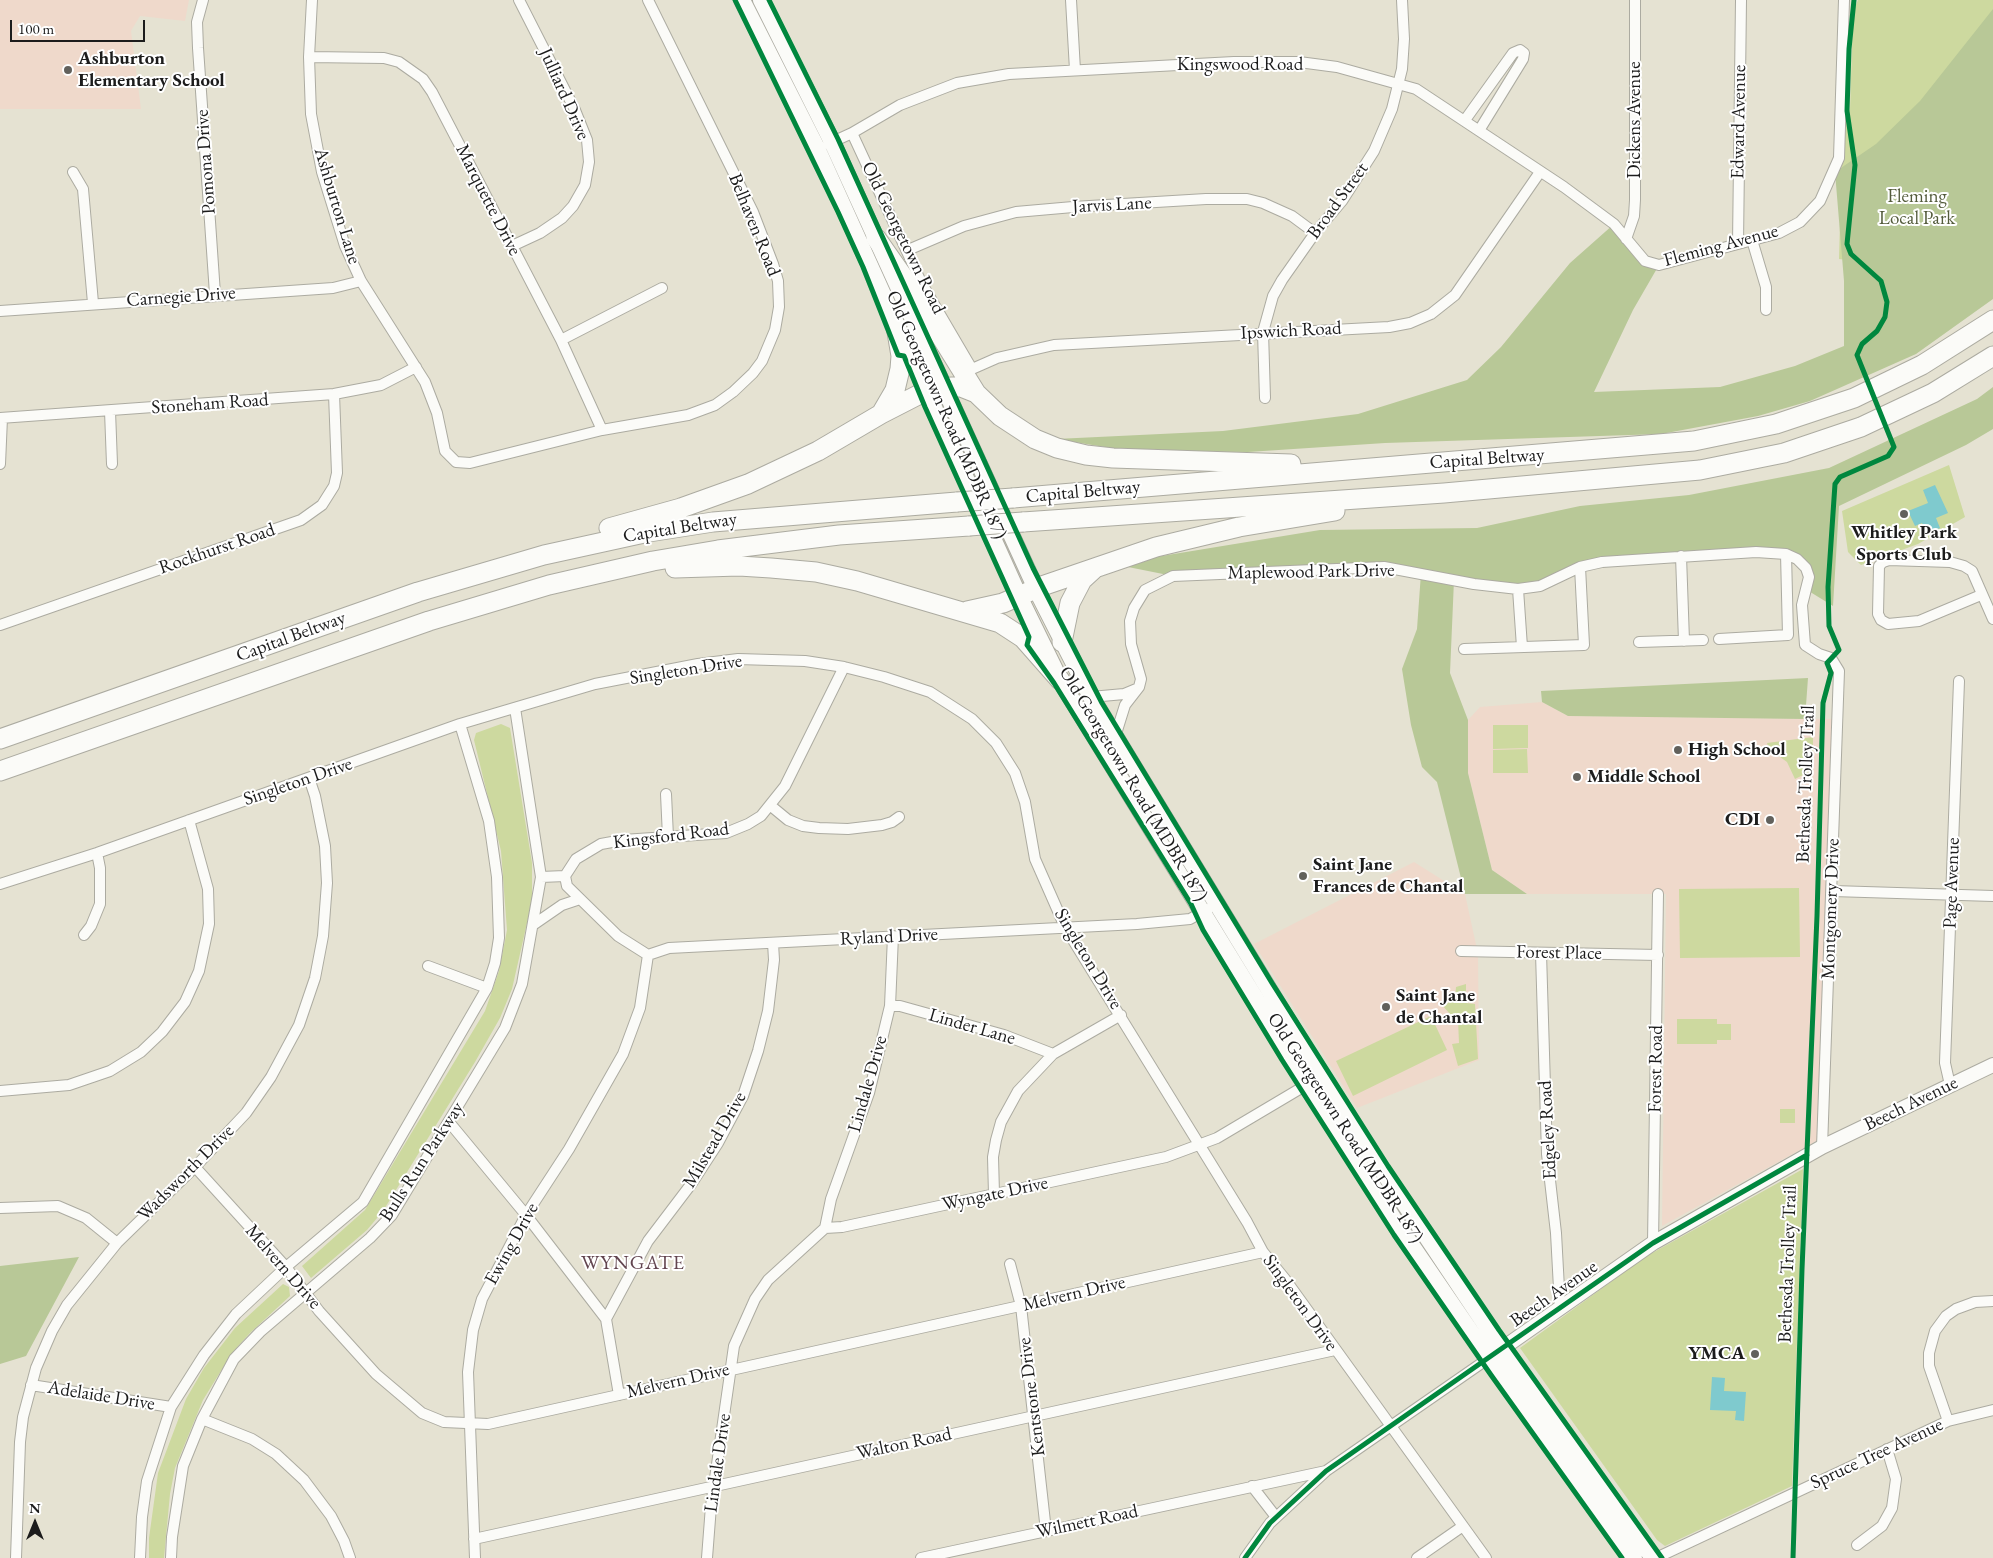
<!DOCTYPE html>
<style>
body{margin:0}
#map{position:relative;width:1993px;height:1558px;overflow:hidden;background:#e5e2d2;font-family:"EB Garamond",serif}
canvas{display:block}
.north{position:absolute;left:10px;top:1498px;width:50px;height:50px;-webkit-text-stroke:4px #fff;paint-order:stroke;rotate:0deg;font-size:14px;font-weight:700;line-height:20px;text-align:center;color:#1c1c1c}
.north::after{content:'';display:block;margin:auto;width:18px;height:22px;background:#1c1c1c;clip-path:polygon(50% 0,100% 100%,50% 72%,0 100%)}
.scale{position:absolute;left:10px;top:20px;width:135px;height:22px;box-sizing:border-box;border:2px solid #1c1c1c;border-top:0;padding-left:6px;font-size:15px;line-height:18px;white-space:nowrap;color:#1c1c1c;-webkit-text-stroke:4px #fff;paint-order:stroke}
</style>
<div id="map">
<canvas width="1993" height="1558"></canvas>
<div class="north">N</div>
<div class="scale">100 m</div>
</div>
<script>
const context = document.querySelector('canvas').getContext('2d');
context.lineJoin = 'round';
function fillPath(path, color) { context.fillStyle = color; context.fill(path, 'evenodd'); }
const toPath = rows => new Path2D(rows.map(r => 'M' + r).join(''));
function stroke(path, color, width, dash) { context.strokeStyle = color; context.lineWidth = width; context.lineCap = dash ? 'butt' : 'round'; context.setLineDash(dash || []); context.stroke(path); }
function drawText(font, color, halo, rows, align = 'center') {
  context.font = font + ' "EB Garamond",serif'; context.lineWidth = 4; context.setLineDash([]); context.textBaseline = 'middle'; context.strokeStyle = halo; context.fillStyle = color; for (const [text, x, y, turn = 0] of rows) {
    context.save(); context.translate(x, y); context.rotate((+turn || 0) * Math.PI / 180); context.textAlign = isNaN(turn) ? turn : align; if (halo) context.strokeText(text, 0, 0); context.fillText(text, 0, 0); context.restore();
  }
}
fillPath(toPath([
 [0,0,189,0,185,21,140,16,131,31,141,109,0,109],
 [1542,702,1568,716,1832,719,1818,1140,1662,1226,1666,894,1527,894,1492,870,1468,773,1468,720,1480,707],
 [1414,862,1465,894,1478,954,1479,1060,1357,1108,1254,944]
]), '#efd9cb');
fillPath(toPath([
 [1858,0,1993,0,1993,261,1855,261,1839,259,1843,110,1850,110,1853,12],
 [1949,465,1965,517,1918,544,1861,565,1848,552,1842,511],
 [501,724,510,728,532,863,532,901,512,989,500,1018,475,1062,383,1211,367,1230,311,1278,302,1266,365,1210,485,1011,499,971,507,930,501,851,474,740,476,733],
 [1493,725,1528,725,1528,748,1493,749],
 [1813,737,1813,752,1806,754,1813,770,1795,779,1787,762,1769,749,1767,743],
 [1527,749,1528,773,1493,773,1493,750],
 [1799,888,1800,957,1680,958,1679,889],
 [1466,984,1466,1003,1475,1004,1478,1059,1458,1066,1452,1044,1459,1043,1458,1020,1445,1018,1450,1014,1442,1005,1455,998,1456,987],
 [1431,1016,1447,1050,1353,1096,1336,1061],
 [1677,1019,1717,1019,1717,1024,1731,1024,1731,1040,1717,1040,1717,1044,1677,1044],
 [1780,1109,1795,1109,1795,1123,1780,1123],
 [1803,1169,1792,1486,1665,1546,1657,1540,1520,1348,1645,1257],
 [283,1284,289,1287,290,1296,250,1333,232,1353,203,1400,175,1468,170,1494,164,1558,149,1558,149,1538,158,1473,186,1399,204,1368,235,1328]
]), '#cdd99f');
fillPath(toPath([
 [1993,9,1993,299,1916,354,1810,401,1758,416,1661,434,1385,443,1248,452,1129,451,1056,439,1223,431,1358,414,1467,380,1501,347,1570,263,1614,224,1645,261,1659,265,1633,310,1594,392,1720,387,1795,366,1844,346,1844,281,1835,172,1876,144,1920,101],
 [1993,387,1993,429,1966,445,1839,506,1833,606,1807,590,1809,577,1786,554,1602,562,1540,586,1454,580,1450,673,1468,720,1468,773,1492,870,1527,894,1465,894,1437,782,1422,767,1411,725,1402,669,1417,629,1421,573,1384,567,1173,576,1113,564,1320,530,1477,528,1580,506,1689,495,1829,468,1977,399],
 [1808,678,1805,719,1568,716,1542,702,1541,691],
 [79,1257,26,1356,0,1364,0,1266]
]), '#b8c897');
fillPath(toPath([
 [1935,485,1948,513,1936,518,1940,528,1927,533,1922,523,1915,526,1908,511,1928,503,1923,490],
 [1712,1377,1725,1378,1724,1391,1746,1392,1744,1421,1735,1420,1736,1411,1710,1410]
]), '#7fcace');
const minor = toPath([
 [203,0,197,22,198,48,215,294],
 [312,0,309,57,311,114,322,172,345,246,361,281,425,382,437,413,445,451,456,462,470,463,602,430,688,415,715,405,733,392,753,373,762,361,775,330,779,307,778,281,773,264,753,212,648,0],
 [1071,0,1075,70],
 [309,57,384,58,399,62,423,79,432,92,561,340,602,430],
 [1465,120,1513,53,1520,50,1524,53,1523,59,1480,129],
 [852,133,921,282,972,369,997,358,1054,345,1389,327,1410,323,1431,314,1455,295,1540,172],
 [828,144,852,133,900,105,957,83,1009,74,1234,62,1299,62,1337,67,1416,89,1564,187,1614,224,1645,261,1659,265,1779,233,1800,222,1820,201,1839,158,1844,0],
 [73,172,83,189,93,303],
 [1626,239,1634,216,1635,200,1635,0],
 [1752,240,1766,287,1766,310],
 [1738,244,1741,0],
 [512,246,540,233,562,218,573,206,585,185,589,162,587,140,575,110,519,0],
 [908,250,964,226,1016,212,1073,207,1206,199,1247,199,1263,203,1292,216,1315,233],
 [0,311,333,288,361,281],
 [561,340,662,288],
 [1265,398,1263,332,1273,296,1282,280,1315,233,1342,201,1374,151,1392,109,1402,69,1404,39,1402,0],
 [110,411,112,464],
 [0,418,334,394,381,385,416,367],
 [0,464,2,418],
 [1681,556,1684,641],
 [1518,589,1522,647],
 [1981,595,1919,621,1888,624,1881,620,1878,614,1879,566,1883,562,1889,560,1950,562,1964,566,1972,571,1993,619],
 [0,625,301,520,322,505,334,486,337,473,334,394],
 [1719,639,1788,635,1786,554],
 [1639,642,1703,640],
 [1464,649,1584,645,1580,567],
 [1091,697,1124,694,1136,689],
 [1115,737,1125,705,1139,687,1141,679,1131,644,1130,621,1134,608,1145,590,1173,576,1384,567,1474,584,1518,589,1540,586,1580,567,1602,562,1756,552,1786,554,1797,559,1806,568,1809,577,1802,605,1805,645,1819,654,1831,658,1839,671,1822,1147],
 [666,794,668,837],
 [771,806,788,820,803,826,819,828,848,829,882,825,892,822,899,817],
 [565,876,567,886,618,936,648,955,669,948,1137,924,1190,919,1208,909],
 [541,877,565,876,576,859,601,844,623,840,726,833,748,824,761,816,785,786,844,667],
 [0,884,97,853,460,724,595,684,698,664,738,659,805,661,844,667,884,677,930,692,972,719,996,743,1015,773,1025,802,1035,859,1065,927,1247,1222,1263,1252,1285,1279,1486,1558],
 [1833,891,1993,896],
 [533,925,562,905,580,899],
 [84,935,91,926,100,904,100,868,97,853],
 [1461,951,1658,955],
 [1541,953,1547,1154,1556,1233,1560,1307],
 [428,966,487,988],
 [890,1006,900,1006,1004,1035,1053,1054],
 [1950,1085,1945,1063,1959,681],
 [0,1091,69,1085,110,1071,141,1052,162,1032,185,1002,199,971,209,924,208,889,189,820],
 [449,1122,526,1215,606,1319,619,1395],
 [195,1167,286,1267,319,1311,376,1374,422,1413,444,1422,488,1424,1263,1252],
 [994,1194,993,1157,996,1140,1001,1122,1018,1091,1053,1054,1121,1015],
 [0,1208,58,1206,86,1218,117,1243],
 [825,1228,831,1199,869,1093,890,1006,893,936],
 [1653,1243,1658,894],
 [1010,1264,1021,1306,1046,1531],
 [606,1319,648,1241,692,1183,718,1143,743,1096,758,1051,768,1011,774,960,773,943],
 [31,1385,171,1407],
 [202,1419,252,1439,276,1454,304,1480,331,1516,344,1541,350,1558],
 [1948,1421,1929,1366,1929,1353,1935,1331,1946,1316,1956,1309,1975,1302,1993,1301],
 [1252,1486,1276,1517],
 [474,1539,1335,1350],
 [1857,1545,1882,1526,1892,1508,1896,1479,1887,1449],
 [16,1558,20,1442,23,1417,36,1368,52,1331,67,1305,117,1243,195,1167,246,1113,271,1077,299,1025,315,978,323,936,327,883,325,846,315,796,309,778],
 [140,1558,142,1517,147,1481,171,1407,204,1355,236,1314,286,1267,363,1202,487,988,495,963,499,938,497,877,489,821,460,724],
 [171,1558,172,1537,183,1466,202,1419,234,1359,260,1332,370,1238,392,1215,505,1028,522,984,541,877,515,708],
 [475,1558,468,1372,473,1330,482,1299,526,1215,569,1149,623,1054,640,1008,648,955],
 [707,1558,711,1506,734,1346,755,1299,768,1280,825,1228,842,1227,1166,1157,1217,1138,1313,1081],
 [921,1558,1326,1471],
 [1245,1558,1270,1523,1326,1471,1489,1358],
 [1417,1558,1463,1526],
 [1656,1558,1948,1421,1993,1410]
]);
const tertiary = toPath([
 [1493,1355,1653,1243,1822,1147,1993,1065]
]);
const primary = toPath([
 [742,0,817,148,1019,596,1060,680,1308,1084,1395,1221,1497,1370,1634,1558],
 [761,0,832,142,1036,589,1091,697,1344,1113,1509,1360,1653,1558]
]);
const motorway = toPath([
 [876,238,911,288,976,393,1000,416,1035,439,1057,448,1086,455,1113,458,1291,464],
 [881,414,895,390,900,369,901,356,896,326],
 [1013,498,1694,441,1776,424,1854,398,1922,365,1993,320],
 [1023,522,1444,493,1700,470,1784,453,1861,427,1933,393,1993,356],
 [609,528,681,508,748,484,818,451,881,414,920,394,951,387,961,387,976,393],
 [675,568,739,566,771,568,816,572,857,581,1000,623,1023,638,1060,680],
 [967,611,1003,603,1042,586,1156,547,1239,527,1335,511],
 [1062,642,1070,603,1082,580,1094,569],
 [0,739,418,592,544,555,649,532,713,522,957,502],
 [0,771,429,621,549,585,653,561,718,550,839,535,969,526]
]);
stroke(minor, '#acaba1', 12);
stroke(tertiary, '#acaba1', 16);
stroke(primary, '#acaba1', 18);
stroke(motorway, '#acaba1', 21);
stroke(minor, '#fbfbf8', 10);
stroke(tertiary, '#fbfbf8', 14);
stroke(primary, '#fbfbf8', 16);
stroke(motorway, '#fbfbf8', 19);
const motorwayBridge = toPath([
 [957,502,1013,498],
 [969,526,1023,522]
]);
stroke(motorwayBridge, '#acaba1', 21, []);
stroke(motorwayBridge, '#fbfbf8', 19);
stroke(toPath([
 [735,0,838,212,863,267,898,355,904,356,925,407,1029,637,1027,645,1054,683,1191,904,1203,930,1282,1060,1394,1235,1491,1375,1622,1558],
 [769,0,838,139,1033,568,1102,703,1272,983,1388,1166,1499,1330,1662,1558],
 [1245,1558,1270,1523,1326,1471,1653,1243,1807,1155],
 [1793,1558,1802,1269,1817,916,1823,703,1831,673,1827,663,1839,650,1829,626,1828,587,1835,484,1840,477,1888,456,1894,447,1857,355,1862,344,1877,331,1885,317,1887,302,1881,281,1851,254,1847,244,1855,165,1847,111,1849,49,1854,0]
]), '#00873e', 5);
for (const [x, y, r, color] of [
 [68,70,5,"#62615c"],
 [1904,514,5,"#62615c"],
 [1678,750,5,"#62615c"],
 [1577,777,5,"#62615c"],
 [1770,820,5,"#62615c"],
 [1303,876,5,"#62615c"],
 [1386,1007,5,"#62615c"],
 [1755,1354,5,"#62615c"]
]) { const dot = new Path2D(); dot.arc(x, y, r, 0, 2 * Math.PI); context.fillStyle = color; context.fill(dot); stroke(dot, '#fff', 2); }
drawText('bold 19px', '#1c1c1c', '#fff', [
 ["Ashburton",78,59],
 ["Elementary School",78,81],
 ["Whitley Park",1904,533,"center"],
 ["Sports Club",1904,555,"center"],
 ["High School",1688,750],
 ["Middle School",1587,777],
 ["CDI",1760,820,"right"],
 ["Saint Jane",1313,865],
 ["Frances de Chantal",1313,887],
 ["Saint Jane",1396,996],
 ["de Chantal",1396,1018],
 ["YMCA",1745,1354,"right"]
], 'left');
drawText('19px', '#1c1c1c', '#fff', [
 ["Kingswood Road",1240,65],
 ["Julliard Drive",564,94,66],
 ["Dickens Avenue",1635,120,-90],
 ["Edward Avenue",1739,122,-89],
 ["Pomona Drive",206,162,-94],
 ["Marquette Drive",488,200,63],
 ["Broad Street",1338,201,-54],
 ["Jarvis Lane",1112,205,-3],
 ["Ashburton Lane",337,206,73],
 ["Belhaven Road",754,225,68],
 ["Old Georgetown Road",903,238,64],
 ["Fleming Avenue",1721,246,-15],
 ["Carnegie Drive",181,297,-4],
 ["Ipswich Road",1291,331,-3],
 ["Stoneham Road",210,404,-4],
 ["Old Georgetown Road (MDBR 187)",946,415,66],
 ["Capital Beltway",1487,459,-4],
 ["Capital Beltway",1083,492,-5],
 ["Capital Beltway",680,528,-9],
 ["Rockhurst Road",217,549,-19],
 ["Maplewood Park Drive",1311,572,-1],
 ["Capital Beltway",291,637,-20],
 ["Singleton Drive",686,670,-9],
 ["Singleton Drive",298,782,-19],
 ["Old Georgetown Road (MDBR 187)",1133,784,59],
 ["Bethesda Trolley Trail",1806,784,-88],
 ["Kingsford Road",671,836,-7],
 ["Page Avenue",1952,883,-88],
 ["Montgomery Drive",1831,909,-88],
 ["Ryland Drive",889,937,-3],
 ["Forest Place",1559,953,1],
 ["Singleton Drive",1088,959,59],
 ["Linder Lane",972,1027,16],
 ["Forest Road",1656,1069,-89],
 ["Lindale Drive",868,1084,-74],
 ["Beech Avenue",1911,1104,-26],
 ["Old Georgetown Road (MDBR 187)",1345,1128,57],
 ["Edgeley Road",1548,1130,-93],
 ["Milstead Drive",715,1140,-60],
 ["Bulls Run Parkway",422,1162,-57],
 ["Wadsworth Drive",186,1173,-45],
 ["Wyngate Drive",995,1194,-12],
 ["Ewing Drive",512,1244,-61],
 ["Bethesda Trolley Trail",1788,1264,-88],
 ["Melvern Drive",283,1267,49],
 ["Melvern Drive",1074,1294,-13],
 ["Beech Avenue",1554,1294,-35],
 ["Singleton Drive",1300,1303,54],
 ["Melvern Drive",678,1381,-13],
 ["Adelaide Drive",101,1396,9],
 ["Kentstone Drive",1032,1397,-97],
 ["Walton Road",904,1444,-12],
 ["Spruce Tree Avenue",1877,1454,-25],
 ["Lindale Drive",718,1463,-82],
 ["Wilmett Road",1087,1522,-12]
]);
drawText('19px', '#535b3b', '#fff', [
 ["Fleming",1917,197],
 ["Local Park",1917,219]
]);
context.letterSpacing = '1px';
drawText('20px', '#62454f', '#fff', [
 ["WYNGATE",633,1264]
]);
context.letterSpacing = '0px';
</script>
